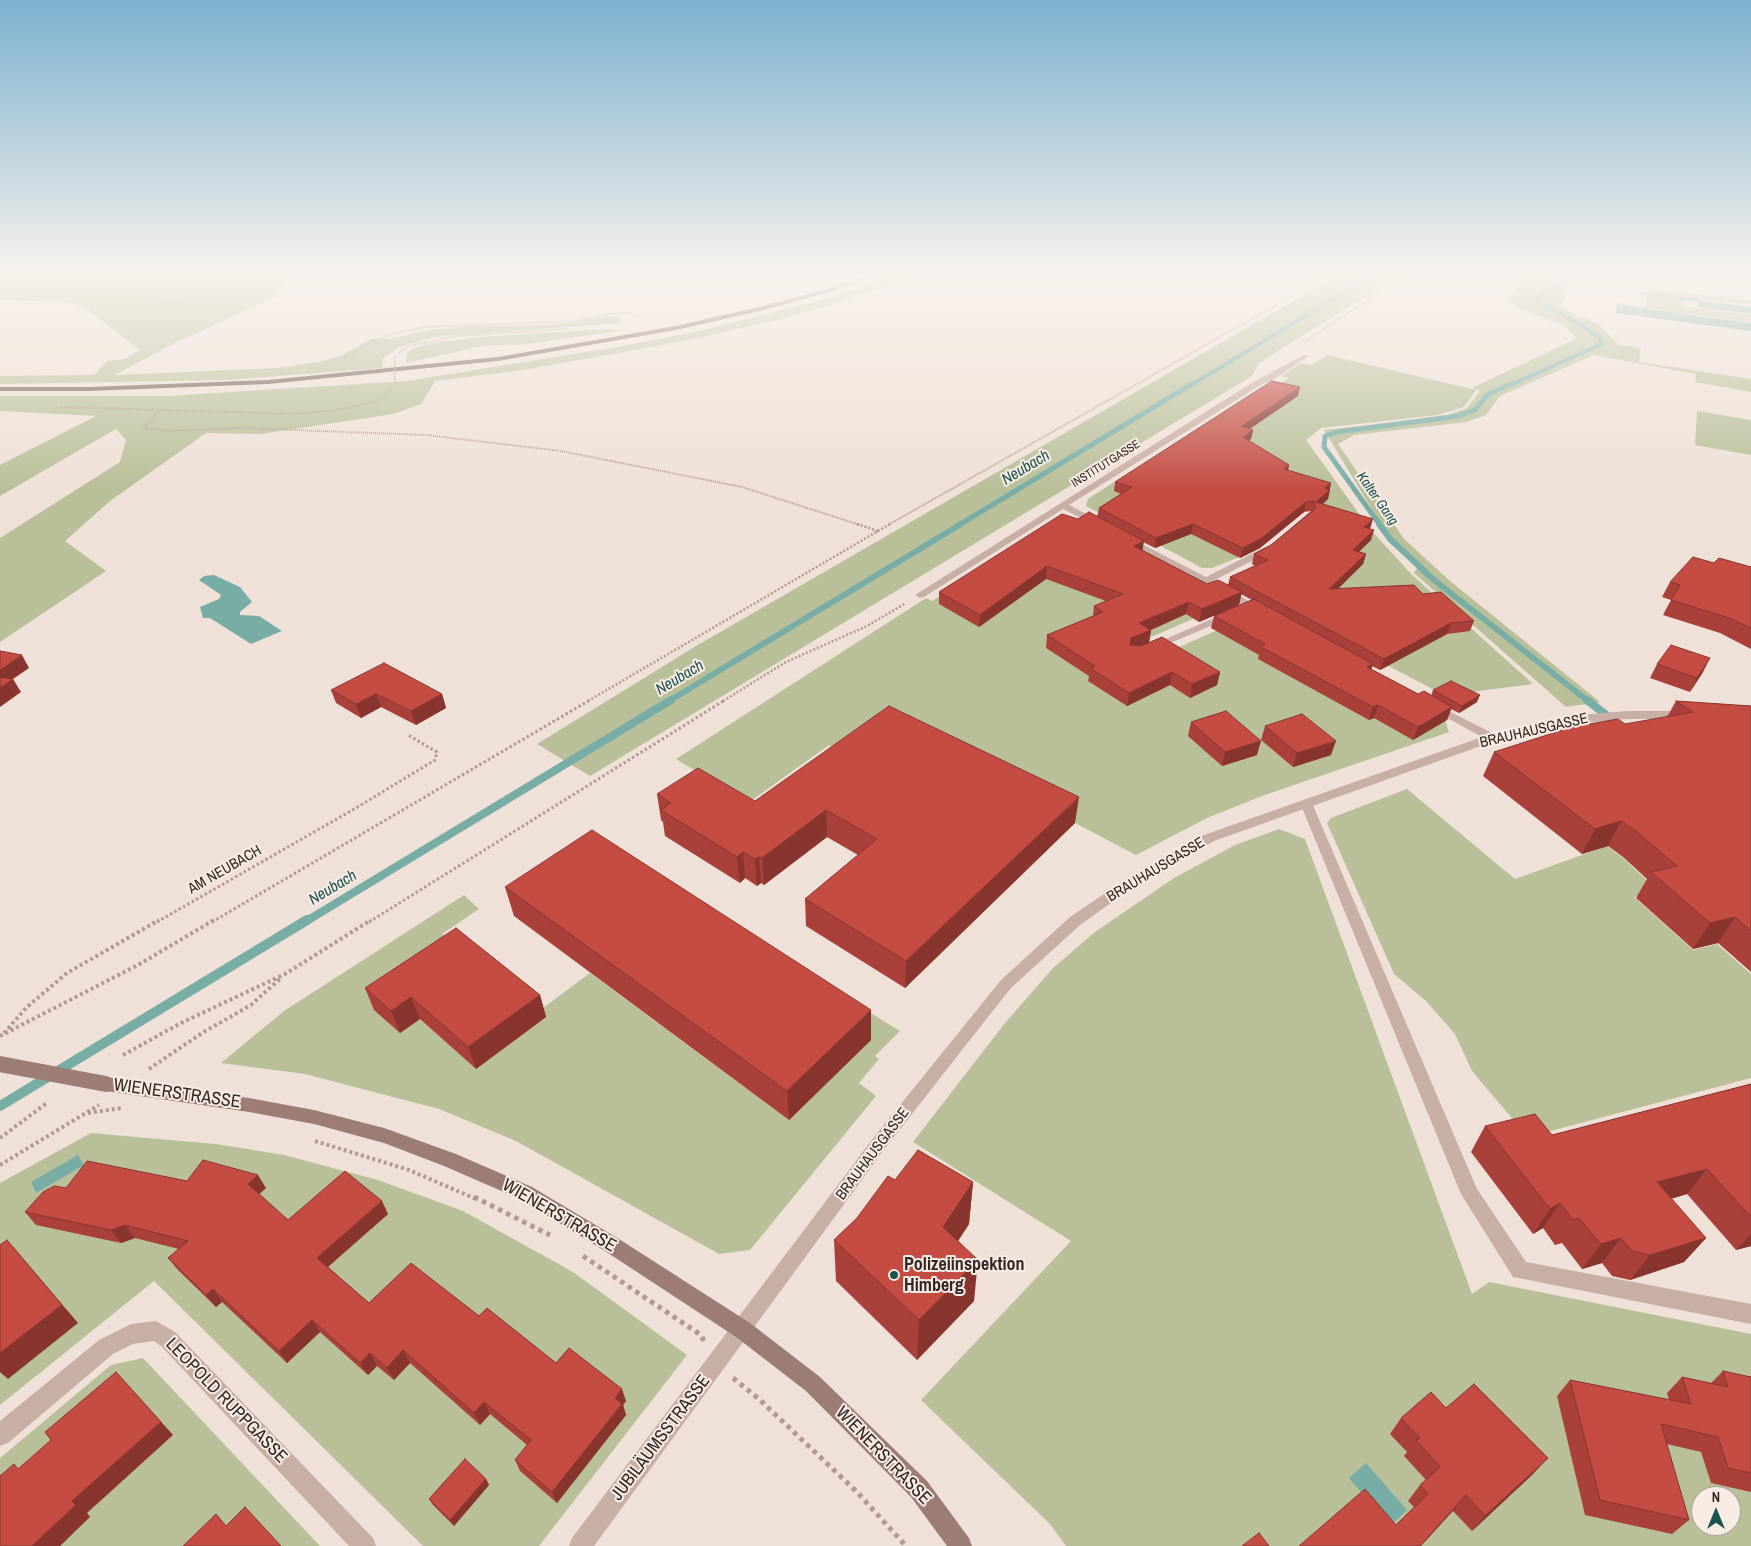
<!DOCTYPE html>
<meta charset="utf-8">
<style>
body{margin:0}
#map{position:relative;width:1751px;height:1546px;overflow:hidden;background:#f0e1d8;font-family:"Archivo Narrow",sans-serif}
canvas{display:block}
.north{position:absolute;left:1691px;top:1486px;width:50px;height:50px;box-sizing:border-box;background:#f8ece4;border:1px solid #aa9e98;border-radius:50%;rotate:0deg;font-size:14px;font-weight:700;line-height:20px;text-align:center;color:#342826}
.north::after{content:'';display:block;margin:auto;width:18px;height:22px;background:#1c544f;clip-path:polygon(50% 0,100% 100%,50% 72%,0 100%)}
</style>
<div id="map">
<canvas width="1751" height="1546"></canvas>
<div class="north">N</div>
</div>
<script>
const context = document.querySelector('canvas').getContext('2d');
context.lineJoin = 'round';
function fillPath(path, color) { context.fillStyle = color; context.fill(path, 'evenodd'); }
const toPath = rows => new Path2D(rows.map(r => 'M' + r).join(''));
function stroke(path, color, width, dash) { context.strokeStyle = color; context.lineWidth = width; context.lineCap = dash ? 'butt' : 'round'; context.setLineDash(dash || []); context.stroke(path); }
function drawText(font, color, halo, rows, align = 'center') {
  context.font = font + ' "Archivo Narrow",sans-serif'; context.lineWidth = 4; context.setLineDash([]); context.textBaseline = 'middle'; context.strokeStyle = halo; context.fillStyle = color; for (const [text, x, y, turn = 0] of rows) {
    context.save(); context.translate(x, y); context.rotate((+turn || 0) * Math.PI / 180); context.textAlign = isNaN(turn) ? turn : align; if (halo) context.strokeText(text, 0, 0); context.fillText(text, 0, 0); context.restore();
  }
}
fillPath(toPath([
 [0,274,294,274,272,298,169,346,115,375,278,368,318,362,340,356,371,339,390,339,428,330,469,326,554,325,609,316,620,317,621,323,434,337,399,347,383,358,382,368,228,380,0,384,0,376,94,375,107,361,124,359,140,350,83,306,64,302,0,300],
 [898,274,924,274,801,314,690,340,523,370,435,381,421,404,393,414,261,434,206,433,110,501,65,541,106,571,0,642,0,538,120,462,126,440,116,429,0,496,0,465,96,416,0,411,0,396,166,396,407,381,623,346,704,330,828,298],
 [1340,274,1401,274,1259,363,1252,376,590,776,537,744,696,646],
 [1529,274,1573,274,1560,308,1598,324,1619,345,1641,348,1639,362,1751,379,1751,392,1695,382,1696,374,1594,355,1500,396,1486,415,1466,422,1354,435,1338,444,1404,539,1450,581,1600,702,1566,707,1414,573,1418,566,1390,539,1324,430,1442,417,1467,408,1480,391,1472,388,1577,338,1564,326,1521,309,1507,298],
 [1647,288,1751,301,1751,305,1647,292],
 [1646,296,1684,300,1685,306,1751,315,1751,322,1616,305,1616,303,1646,307],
 [604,329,624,330,529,344,481,346,406,363,407,353,414,348,432,343,480,337],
 [1327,355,1476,390,1464,407,1438,415,1321,428,1306,440,1370,529,1411,574,1533,684,1463,693,1438,692,1233,584,1281,557,1329,516,1296,506,1257,550,1212,568,1202,568,1086,506,1088,499,1261,387,1272,390,1289,378,1281,376,1301,363,1312,365],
 [1697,411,1751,420,1751,455,1695,445],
 [1062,518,1225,605,1149,638,1108,652,1168,652,1247,617,1445,720,1449,732,1262,796,1207,818,1136,855,1075,823,851,757,829,745,748,803,676,759,926,598,932,601],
 [1407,789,1515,879,1607,846,1623,858,1658,891,1634,897,1693,950,1717,944,1751,974,1751,1078,1528,1137,1472,1071,1455,1034,1426,1001,1394,974,1327,823,1331,818],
 [1279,829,1305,839,1472,1294,1489,1282,1751,1334,1751,1546,1066,1546,1050,1524,921,1400,1071,1241,913,1142,1005,1023,1053,968,1095,932,1174,878,1235,845],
 [1701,1496,1731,1496,1731,1526,1701,1526],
 [464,895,479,909,442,934,465,947,420,1019,476,1069,546,1017,539,1011,590,973,789,1120,828,987,900,1031,875,1056,879,1059,859,1083,876,1096,750,1250,719,1254,516,1141,439,1109,305,1074,221,1063,284,1011],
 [91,1133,216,1144,284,1155,378,1180,463,1211,573,1272,687,1355,539,1546,423,1546,154,1281,0,1405,0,1183],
 [143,1358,320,1546,0,1546,0,1458,111,1365]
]), '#b9bf99');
fillPath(toPath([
 [1698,300,1751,307,1751,314,1698,307],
 [1617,305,1751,323,1751,331,1616,313],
 [214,575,240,587,252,602,240,612,240,615,259,616,282,631,251,644,210,618,203,618,200,607,219,599,221,595,199,580,204,576],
 [78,1155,84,1165,36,1193,31,1182],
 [1366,1463,1407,1510,1390,1526,1349,1478]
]), '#78ada6');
stroke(toPath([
 [1642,293,1698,300],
 [1190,386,1374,274],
 [1508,386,1602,344,1600,338,1559,312,1543,306,1537,300,1540,295,1557,286,1563,278,1559,274]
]), '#78ada6', 4);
stroke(toPath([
 [959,525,1192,384],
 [1380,525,1324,447,1325,436,1337,432,1458,416,1475,410,1487,395,1511,384]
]), '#78ada6', 5);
stroke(toPath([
 [1379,524,1390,539,1434,580,1588,701],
 [669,701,961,524]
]), '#78ada6', 6);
stroke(toPath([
 [1587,700,1610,718],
 [305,922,671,700]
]), '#78ada6', 8);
stroke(toPath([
 [0,1106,307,920]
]), '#78ada6', 10);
stroke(toPath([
 [0,277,28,278,168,303,242,300,259,296,268,291,284,274],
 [78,287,116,274],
 [1304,342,1408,274],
 [399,353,408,346,458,336,567,329],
 [344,358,371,342,396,333,427,327,575,321,612,313,629,313,639,318],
 [60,407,297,414,344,409,365,404,381,399,393,386],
 [159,411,144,428,170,431,240,428,426,435,561,451,742,487,860,525],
 [888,525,1331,274]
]), '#b4998f', 2, [1, 1]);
stroke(toPath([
 [857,524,878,531],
 [588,701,890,524],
 [723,701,786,662,867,626,906,603]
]), '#b4998f', 2.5, [2, 2]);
stroke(toPath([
 [157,922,356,808,435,760,437,752,408,735],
 [212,922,590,700],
 [369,922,725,700]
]), '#b4998f', 3, [2.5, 2.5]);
stroke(toPath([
 [4,1033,27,1007,67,973,159,920],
 [0,1036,138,965,214,920],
 [123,1055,181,1023,285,974,371,920],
 [149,1069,202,1033,251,1005,281,978],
 [88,1113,122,1108],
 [0,1138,47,1103],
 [315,1141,409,1170,476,1199],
 [0,1165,99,1105]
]), '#b4998f', 4, [3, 3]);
stroke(toPath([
 [474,1197,550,1235],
 [583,1256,701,1335,704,1341],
 [733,1378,759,1399,857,1492,906,1546]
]), '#b4998f', 5, [4.5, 4.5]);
fillPath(toPath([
 [1306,799,1312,803,1477,1189,1526,1262,1751,1304,1751,1324,1513,1277,1461,1194,1300,803,1306,799]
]), '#c8afa5');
fillPath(toPath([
 [1304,355,1309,356,1276,378,1259,386,1069,505,1100,521,1100,525,1094,525,1063,509,924,597,920,598,915,595,1253,382,1304,355],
 [1128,537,1206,577,1265,547,1271,547,1271,551,1213,581,1265,610,1264,612,1256,612,1125,542,1123,540,1128,537],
 [1228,612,1233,615,1232,617,1156,649,1152,650,1147,647,1228,612],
 [1435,704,1494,734,1591,714,1627,711,1684,711,1690,715,1684,719,1627,719,1591,722,1495,741,1214,841,1142,881,1080,925,1011,988,962,1050,883,1151,594,1546,569,1546,572,1538,871,1141,1001,980,1070,917,1132,875,1204,835,1482,737,1431,709,1429,707,1435,704],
 [156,1321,175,1332,373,1538,376,1546,349,1546,161,1346,154,1341,133,1344,113,1354,8,1443,0,1446,0,1421,99,1340,131,1324,156,1321]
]), '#c8afa5');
fillPath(toPath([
 [106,1077,249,1098,314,1110,384,1128,456,1154,532,1187,619,1239,750,1323,820,1377,927,1481,969,1538,972,1546,947,1546,911,1497,806,1391,736,1337,605,1251,520,1199,444,1166,384,1143,314,1124,249,1112,106,1091,100,1089,98,1084,100,1079,106,1077]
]), '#9c7d76');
fillPath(toPath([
 [872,274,880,274,829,292,760,311,676,330,498,361,268,384,89,391,0,391,0,387,89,387,268,380,498,357,676,326,759,307,825,290,872,274]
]), '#765c57');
stroke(toPath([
 [395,356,395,383]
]), '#b4998f', 2, [1, 1]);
stroke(toPath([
 [0,1064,106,1084]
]), '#9c7d76', 16);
fillPath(toPath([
 [1298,396,1250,428,1253,430,1251,439,1249,441,1289,465,1288,471,1330,490,1328,499,1323,504,1370,529,1371,540,1359,552,1366,554,1363,564,1338,589,1423,594,1474,621,1470,631,1447,634,1380,670,1372,666,1371,669,1418,694,1431,696,1433,690,1477,702,1459,713,1451,709,1447,720,1413,740,1374,718,1369,720,1258,659,1259,655,1211,628,1214,616,1252,600,1241,594,1239,605,1199,622,1186,614,1151,630,1149,642,1220,672,1217,685,1190,698,1170,685,1127,706,1088,681,1089,676,1046,648,1047,635,1093,616,1094,606,1106,601,1046,579,979,627,939,604,939,592,1078,519,1097,517,1099,508,1121,494,1114,491,1115,482],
 [1311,511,1271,545,1254,554,1252,564,1255,566,1230,577,1228,585,1207,584,1142,550,1143,542,1155,548,1191,534,1240,558,1260,548,1304,512],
 [1714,563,1751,567,1751,649,1720,633,1663,615,1671,600,1662,597,1670,582],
 [1657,664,1703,672,1690,692,1650,678],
 [331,690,442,694,446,708,416,725,381,707,361,718,336,703],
 [1676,701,1751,706,1751,972,1718,943,1693,949,1636,898,1647,879,1623,857,1608,846,1582,854,1483,776,1494,752,1667,717],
 [1191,722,1257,755,1222,766,1188,736],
 [1265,726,1331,755,1293,767,1261,740],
 [657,794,755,801,1075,823,905,988,806,926,805,899,858,855,827,837,764,885,761,883,757,886,745,878,740,883,665,836,663,822,661,820],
 [505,887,871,1040,789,1120,514,916],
 [365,988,540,995,546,1017,476,1069,420,1019,400,1033,374,1010],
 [1751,1084,1751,1246,1736,1250,1687,1194,1671,1199,1706,1238,1684,1262,1630,1280,1612,1276,1602,1263,1582,1269,1562,1243,1555,1245,1543,1228,1533,1234,1471,1152,1485,1126,1552,1135],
 [895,1180,973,1182,969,1224,958,1241,974,1301,917,1360,836,1281,834,1240,857,1218],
 [187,1181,266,1188,259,1194,288,1220,388,1214,328,1267,369,1303,479,1316,556,1363,626,1401,623,1405,626,1415,557,1503,520,1471,515,1460,527,1445,490,1414,480,1425,410,1363,394,1380,377,1366,368,1375,320,1332,287,1363,222,1302,216,1307,178,1270,168,1258,179,1249,135,1238,121,1243,36,1225,25,1212],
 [1723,1371,1751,1377,1751,1492,1711,1483,1701,1452,1667,1444,1689,1520,1672,1534,1585,1515,1557,1396,1570,1380,1669,1400,1667,1393,1682,1377,1711,1383],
 [1446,1408,1533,1474,1472,1531,1453,1511,1396,1525,1414,1507,1408,1501,1420,1485,1426,1480,1404,1456,1407,1452,1390,1434,1401,1418],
 [486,1479,489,1485,454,1526,433,1505,429,1499]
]), '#a9413a');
fillPath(toPath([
 [1300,387,1298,396,1244,433,1242,426,1245,424],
 [1253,430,1251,439,1241,446,1243,437],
 [1289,465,1287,475,1284,469],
 [1331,483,1328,499,1314,511,1316,502,1325,488],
 [1306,502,1304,512,1260,548,1240,558,1243,548],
 [1373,519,1370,529,1361,537,1364,527],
 [1193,524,1191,534,1155,548,1156,538],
 [1374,530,1371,540,1350,560,1353,550],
 [1144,541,1142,553,1134,546],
 [1366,554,1363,564,1326,600,1329,589],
 [1047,566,1046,579,979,627,980,615],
 [1242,592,1239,605,1199,622,1202,609],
 [1189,602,1186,614,1137,636,1139,623],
 [1451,623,1447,634,1380,670,1384,659],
 [1151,630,1149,643,1129,651,1131,638],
 [22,655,29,668,0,688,0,670],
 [1710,658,1703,672,1690,692,1697,678],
 [1373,664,1369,676,1367,667],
 [1172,672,1170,685,1127,706,1129,693],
 [1220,672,1217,685,1190,698,1192,684],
 [13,679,21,692,0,707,0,688],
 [376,694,381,707,361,718,356,704],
 [442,694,446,708,416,725,411,711],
 [1480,695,1477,702,1459,713,1462,706],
 [1378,705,1374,718,1369,720,1373,707],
 [1452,707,1447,720,1413,740,1418,727],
 [1261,741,1257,755,1222,766,1225,752],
 [1336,741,1331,755,1293,767,1297,753],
 [1079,797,1075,823,905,988,906,961],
 [826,810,827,837,764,885,762,858],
 [1621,821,1608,846,1582,854,1595,829],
 [743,852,745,878,740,883,737,857],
 [759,857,761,883,757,886,755,859],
 [1735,917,1718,943,1693,949,1710,923],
 [540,995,546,1017,476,1069,468,1047],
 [411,997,420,1019,400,1033,391,1011],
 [871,1010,871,1040,789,1120,787,1091],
 [1707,1169,1687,1194,1638,1208,1657,1182],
 [258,1175,266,1188,256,1197,248,1184],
 [973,1182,969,1224,940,1268,943,1227],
 [382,1201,388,1214,324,1270,317,1258],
 [1560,1203,1543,1228,1533,1234,1550,1209],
 [125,1225,135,1238,121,1243,111,1230],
 [1751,1234,1751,1246,1736,1250],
 [1621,1238,1602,1263,1582,1269,1601,1244],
 [1706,1238,1684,1262,1630,1280,1650,1255],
 [7,1240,78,1323,8,1379,0,1372,0,1353],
 [978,1260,974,1301,917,1360,919,1320],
 [213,1289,222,1302,216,1307,206,1295],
 [312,1320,320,1332,287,1363,279,1351],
 [403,1350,410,1363,394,1380,387,1368],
 [370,1353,377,1366,368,1375,360,1363],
 [116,1372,173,1435,87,1513,90,1517,60,1546,32,1546,72,1501],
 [622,1389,626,1401,623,1405,626,1415,557,1503,552,1492,615,1398],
 [484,1402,490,1414,480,1425,474,1413],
 [1548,1458,1533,1474,1472,1531,1485,1516],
 [486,1479,489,1485,454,1526,450,1520],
 [1466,1495,1453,1511,1421,1546,1420,1546]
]), '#89352f');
const building = toPath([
 [1272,381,1300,387,1245,424,1242,426,1253,430,1243,437,1289,465,1284,469,1331,483,1325,488,1330,490,1316,502,1373,519,1364,527,1374,530,1353,550,1366,554,1329,589,1414,585,1423,594,1441,592,1474,621,1451,623,1384,659,1230,577,1268,560,1254,554,1271,545,1315,509,1314,501,1306,502,1262,538,1243,548,1193,524,1156,538,1099,508,1132,487,1115,482,1272,381],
 [1089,512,1144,541,1134,546,1207,584,1218,580,1242,592,1202,609,1189,602,1139,623,1151,630,1131,638,1130,645,1141,646,1162,637,1220,672,1192,684,1172,672,1129,693,1090,668,1095,666,1047,635,1103,612,1094,606,1123,594,1047,566,980,615,939,592,1062,514,1078,519,1089,512],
 [1693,557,1714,563,1719,558,1751,567,1751,628,1729,618,1671,600,1680,585,1670,582,1693,557],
 [1254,599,1373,664,1367,667,1418,694,1424,691,1452,707,1418,727,1378,705,1373,707,1261,647,1265,644,1214,616,1254,599],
 [1671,645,1710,658,1697,678,1657,664,1671,645],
 [0,651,22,655,0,670,0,651],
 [384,663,442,694,411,711,376,694,356,704,331,690,384,663],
 [0,677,13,679,0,688,0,677],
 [1451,681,1480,695,1462,706,1433,690,1451,681],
 [1676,701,1751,706,1751,931,1735,917,1710,923,1651,872,1677,866,1637,832,1621,821,1595,829,1494,752,1572,727,1618,719,1625,724,1693,712,1676,701],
 [889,706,1079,797,906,961,805,899,877,839,826,810,762,858,759,857,755,859,743,852,737,857,661,810,671,803,657,794,698,768,755,801,889,706],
 [1226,711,1261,741,1225,752,1191,722,1226,711],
 [1302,714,1336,741,1297,753,1265,726,1302,714],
 [592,830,871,1010,787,1091,505,887,592,830],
 [456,928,540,995,468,1047,411,997,391,1011,365,988,456,928],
 [1751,1084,1751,1217,1707,1169,1657,1182,1706,1238,1650,1255,1632,1251,1621,1238,1601,1244,1579,1218,1573,1220,1560,1203,1550,1209,1485,1126,1535,1114,1552,1135,1751,1084],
 [918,1150,973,1182,943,1227,978,1260,919,1320,834,1240,857,1218,888,1176,895,1180,918,1150],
 [203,1160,258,1175,248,1184,288,1220,345,1171,382,1201,317,1258,369,1303,411,1263,479,1316,487,1308,556,1363,569,1348,622,1389,615,1398,622,1404,552,1492,515,1460,531,1440,484,1402,474,1413,403,1350,387,1368,370,1353,360,1363,312,1320,279,1351,213,1289,206,1295,168,1258,188,1241,125,1225,111,1230,25,1212,43,1192,54,1186,66,1188,87,1161,187,1181,203,1160],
 [7,1240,62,1305,0,1353,0,1245,7,1240],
 [1723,1371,1751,1377,1751,1473,1728,1468,1718,1437,1661,1424,1689,1520,1600,1500,1570,1380,1691,1404,1682,1377,1728,1387,1723,1371],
 [116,1372,161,1422,72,1501,76,1505,32,1546,0,1546,0,1476,14,1464,18,1469,51,1440,45,1432,116,1372],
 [1474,1384,1548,1458,1485,1516,1466,1495,1420,1546,1299,1546,1365,1489,1396,1525,1428,1494,1420,1485,1440,1467,1416,1440,1420,1438,1401,1418,1431,1392,1446,1408,1474,1384],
 [465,1459,486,1479,450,1520,429,1499,465,1459],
 [245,1507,281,1546,183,1546,216,1514,226,1526,245,1507],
 [1259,1533,1269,1546,1242,1546,1259,1533]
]);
fillPath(building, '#c44c43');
stroke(building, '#89352f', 1);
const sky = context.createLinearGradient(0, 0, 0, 490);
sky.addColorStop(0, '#7bb1ce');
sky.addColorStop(0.56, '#f8f2ed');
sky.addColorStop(1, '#f8f2ed00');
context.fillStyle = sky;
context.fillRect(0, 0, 1751, 490);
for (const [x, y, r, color] of [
 [894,1275,5,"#1c544f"]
]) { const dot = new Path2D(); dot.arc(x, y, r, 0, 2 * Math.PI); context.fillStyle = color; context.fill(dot); stroke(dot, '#f8ece4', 2); }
drawText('12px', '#342826', '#f8ece4', [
 ["INSTITUTGASSE",1106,464,-32]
]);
drawText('italic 14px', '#1c544f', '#f8ece4', [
 ["Kalter Gang",1377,499,55]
]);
drawText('15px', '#342826', '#f8ece4', [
 ["BRAUHAUSGASSE",1534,731,-13],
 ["AM NEUBACH",225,870,-30],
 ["BRAUHAUSGASSE",1156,870,-31],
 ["BRAUHAUSGASSE",873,1154,-53]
]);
drawText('italic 16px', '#1c544f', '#f8ece4', [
 ["Neubach",1026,468,-31],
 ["Neubach",680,678,-31],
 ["Neubach",333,888,-31]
]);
drawText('18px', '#342826', '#f8ece4', [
 ["WIENERSTRASSE",177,1094,8],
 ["WIENERSTRASSE",559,1216,30],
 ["LEOPOLD RUPPGASSE",226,1401,46],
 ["JUBILÄUMSSTRASSE",661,1438,-53],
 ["WIENERSTRASSE",883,1456,46]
]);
drawText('bold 18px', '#342826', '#f8ece4', [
 ["Polizeiinspektion",904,1265],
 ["Himberg",904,1286]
], 'left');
</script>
